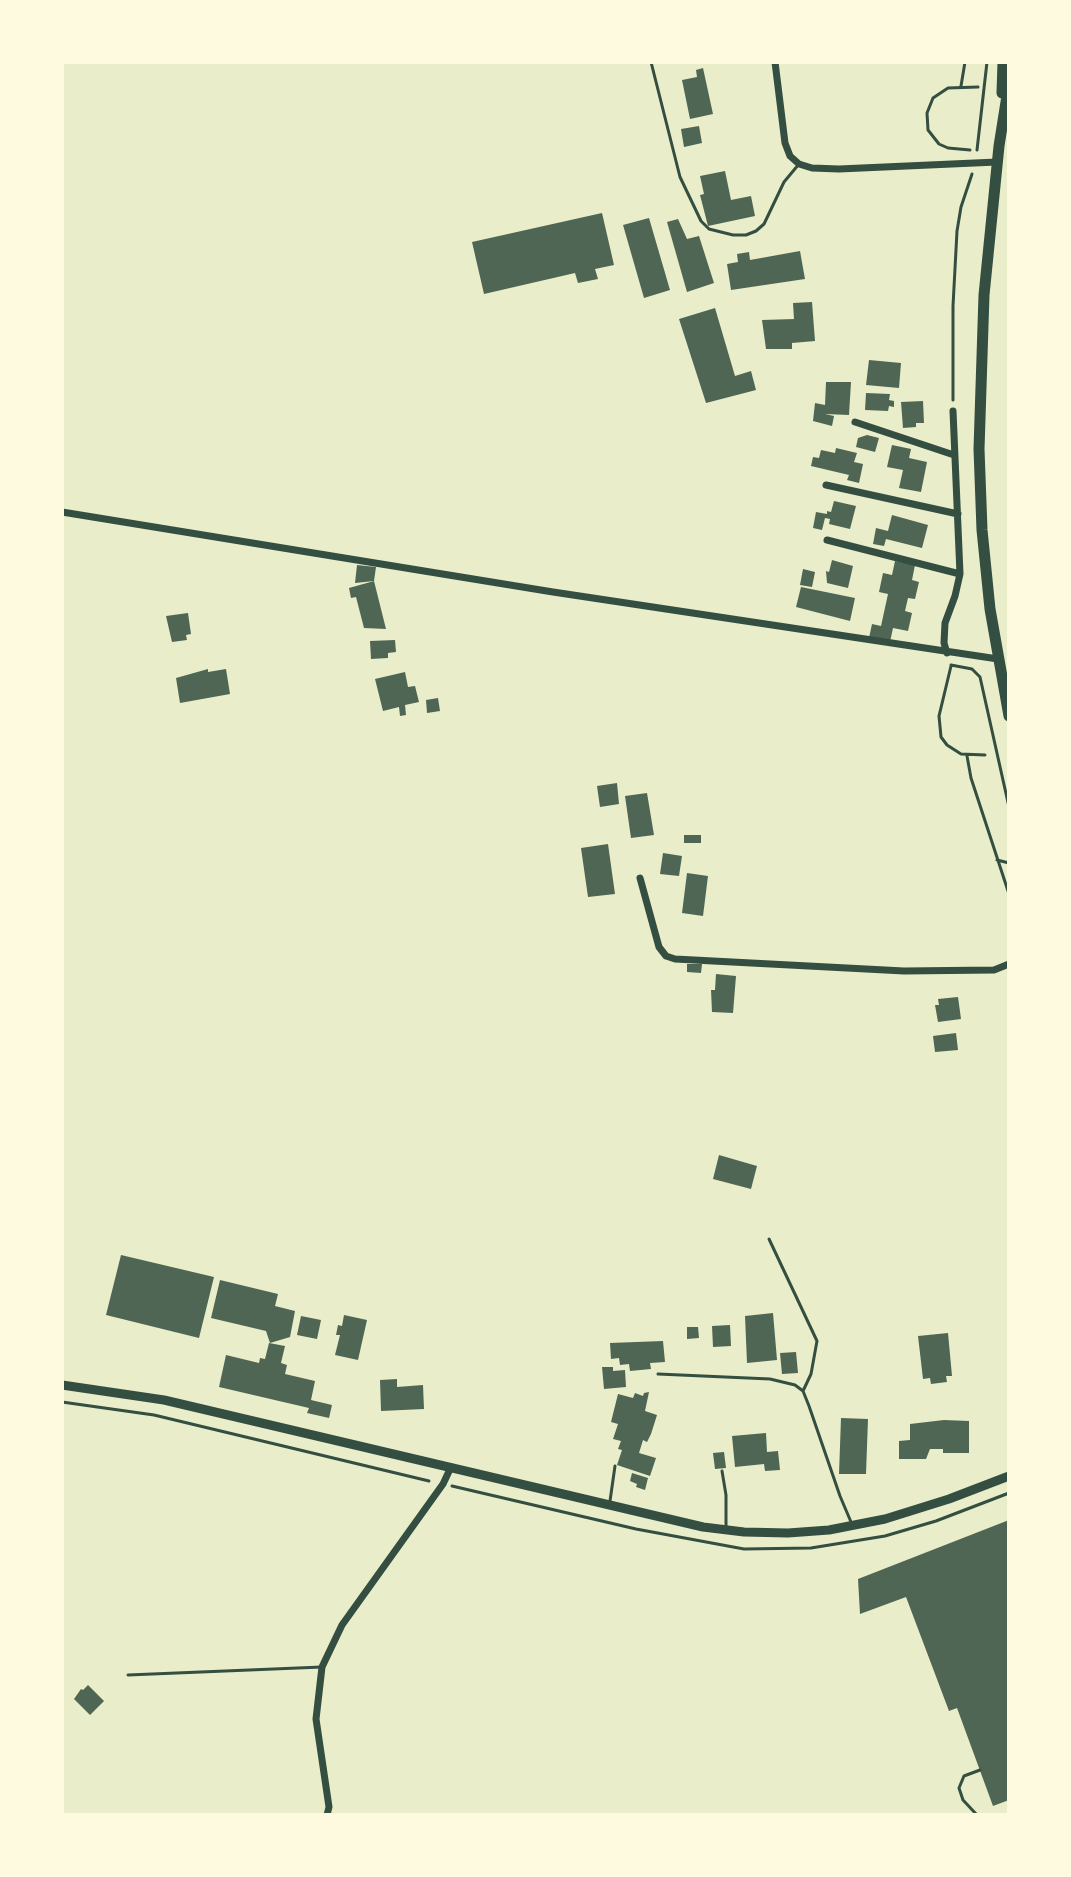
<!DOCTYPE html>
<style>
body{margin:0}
#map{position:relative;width:1071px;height:1877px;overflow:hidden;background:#e9edc9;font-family:"DejaVu Sans",sans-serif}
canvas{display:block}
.frame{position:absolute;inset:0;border:64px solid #fefae0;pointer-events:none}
</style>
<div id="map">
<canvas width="1071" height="1877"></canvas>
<div class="frame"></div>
</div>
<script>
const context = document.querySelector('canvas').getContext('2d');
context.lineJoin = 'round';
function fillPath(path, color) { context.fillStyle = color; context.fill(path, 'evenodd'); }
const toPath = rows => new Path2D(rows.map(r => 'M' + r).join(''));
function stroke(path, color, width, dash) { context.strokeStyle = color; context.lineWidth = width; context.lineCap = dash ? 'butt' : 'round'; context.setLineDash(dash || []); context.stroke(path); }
fillPath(toPath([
 [703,68,713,114,690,119,682,80,697,77,696,70],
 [699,126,702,143,684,147,681,129],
 [725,171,731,200,751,196,755,216,708,226,700,195,704,194,700,176],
 [602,213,614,265,595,269,598,279,578,283,575,273,484,294,472,242],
 [649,218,670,290,644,298,623,225],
 [678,219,687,239,699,236,714,283,687,292,667,222],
 [800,251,805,279,731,290,727,264,738,262,737,254,749,252,750,260],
 [812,302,815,341,792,343,792,349,766,349,762,320,794,319,793,303],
 [715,308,735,376,751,371,756,390,706,403,679,319],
 [869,360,901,363,899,388,866,385],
 [826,382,851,382,849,415,825,414,834,416,832,426,813,421,815,403,825,405],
 [866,393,890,394,889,400,894,401,894,407,889,406,888,411,865,410],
 [923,401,924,423,916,423,916,427,903,428,901,402],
 [867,435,879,438,875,452,856,447,858,438],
 [892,445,911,449,909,458,927,462,921,492,899,488,903,470,887,467],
 [836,448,857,453,854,462,863,464,859,483,847,480,849,475,811,466,813,457,819,458,821,450,835,453],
 [834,501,856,506,850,529,829,524,830,519,825,518,822,530,813,528,816,512,827,514,827,511,831,512],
 [892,515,928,525,922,548,886,539,884,546,873,544,876,528,888,531],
 [832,560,853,566,848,588,827,583,826,571,829,572],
 [895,561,915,565,912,580,919,582,915,599,908,598,905,611,912,613,908,631,893,628,890,642,869,638,872,624,881,626,888,594,879,592,883,573,892,575],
 [357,565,376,567,374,581,355,583],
 [803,569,815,572,812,587,800,585],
 [374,581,386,629,364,628,356,597,351,598,349,588],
 [801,587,855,598,850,621,796,607],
 [188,613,191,634,186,635,187,640,172,642,166,616],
 [395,640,396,652,388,653,388,658,371,659,370,641],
 [208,669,208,672,226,669,230,694,180,703,176,678],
 [405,672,408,687,415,686,419,702,405,705,406,715,400,716,399,707,383,711,375,679],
 [438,698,440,711,427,713,426,700],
 [617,783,619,804,600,807,597,786],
 [647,793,654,835,631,838,625,796],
 [684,835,701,835,701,843,684,843],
 [608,844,615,894,588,897,581,848],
 [663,853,682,856,679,876,660,874],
 [687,873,708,876,703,916,682,913],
 [687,964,702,964,701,973,687,972],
 [716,974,736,976,733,1013,712,1012,711,990,715,990],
 [958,997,961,1019,938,1022,935,1005,939,1005,938,999],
 [956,1033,958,1050,935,1052,933,1036],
 [719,1155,757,1166,751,1189,713,1179],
 [121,1255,214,1277,199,1338,106,1315],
 [220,1280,278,1294,275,1306,295,1311,290,1337,270,1343,266,1331,211,1318],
 [773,1313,777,1360,747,1363,745,1316],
 [344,1315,367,1320,358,1360,335,1355,340,1335,336,1335,338,1325,342,1326],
 [301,1316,321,1320,317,1339,297,1335],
 [730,1325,731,1346,713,1347,712,1326],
 [687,1327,698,1327,699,1338,687,1339],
 [948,1333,952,1376,946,1376,947,1382,931,1384,930,1378,923,1379,918,1336],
 [663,1341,665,1362,650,1363,651,1369,630,1371,629,1364,620,1365,619,1358,611,1359,610,1343],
 [269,1343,285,1346,281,1363,287,1365,285,1374,315,1381,311,1400,332,1405,329,1418,307,1413,309,1408,219,1387,226,1355,259,1363,260,1358,265,1359],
 [796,1352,798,1373,782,1374,780,1353],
 [602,1367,613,1367,613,1371,625,1370,626,1387,604,1389],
 [397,1379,397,1387,423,1385,424,1409,381,1411,380,1380],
 [649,1392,645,1411,657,1415,651,1434,647,1442,643,1440,639,1453,656,1458,650,1476,617,1465,622,1450,618,1449,621,1441,613,1439,618,1424,611,1422,618,1394,633,1398,635,1393,643,1396,644,1393],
 [841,1418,868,1419,866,1474,839,1474],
 [944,1420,969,1421,969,1453,943,1453,943,1449,930,1449,926,1459,899,1459,899,1441,910,1440,910,1424],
 [766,1433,767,1452,778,1451,780,1470,765,1471,764,1464,735,1467,732,1436],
 [724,1452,726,1468,715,1469,713,1453],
 [632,1473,648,1478,645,1490,636,1487,637,1484,630,1481],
 [1009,1520,1009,1800,993,1806,957,1708,949,1711,906,1597,860,1614,858,1579],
 [88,1685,104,1701,90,1715,74,1699,81,1689,83,1690]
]), '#4f6655');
stroke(toPath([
 [961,86,965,62],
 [970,150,948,148,939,144,928,130,927,113,933,98,948,88,978,87],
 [977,150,987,62],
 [953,400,953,306,957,231,961,207,972,174],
 [951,665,972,669,980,677,1009,807],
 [951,666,939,716,941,737,947,745,961,754,985,755],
 [967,756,971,778,1009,894],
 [997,860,1009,863],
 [62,1402,154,1415,429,1481],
 [452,1486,636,1529,744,1549,811,1548,885,1536,936,1521,1009,1493]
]), '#344e41', 3);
stroke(toPath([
 [651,62,680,177,701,221,709,229,733,235,746,235,756,231,764,224,784,182,799,164],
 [769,1239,817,1341,811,1374,803,1391],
 [658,1374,770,1379,795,1385,803,1391,809,1406,840,1496,851,1522],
 [722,1471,726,1495,726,1527],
 [610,1501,615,1466],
 [128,1675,322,1667],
 [977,1815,963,1800,959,1788,964,1776,980,1770]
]), '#344e41', 3);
stroke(toPath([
 [775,62,785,143,790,156,799,164,812,168,839,169,997,162],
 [855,422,954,455],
 [826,485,958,514],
 [62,512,553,592,998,659],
 [827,540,960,574],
 [947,653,944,643,945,623,955,596,960,574,953,411],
 [640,878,659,947,666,956,675,959,904,971,994,970,1009,964],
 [327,1815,329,1807,316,1719,322,1667,342,1625,443,1484,451,1467]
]), '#344e41', 7);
stroke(toPath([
 [62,1385,164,1400,703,1527,744,1532,788,1533,829,1530,885,1519,949,1499,1009,1476]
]), '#344e41', 9);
stroke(toPath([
 [1009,83,999,146,984,295,979,449,982,530,990,609,1009,716],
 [1002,93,1003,62]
]), '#344e41', 11);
</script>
